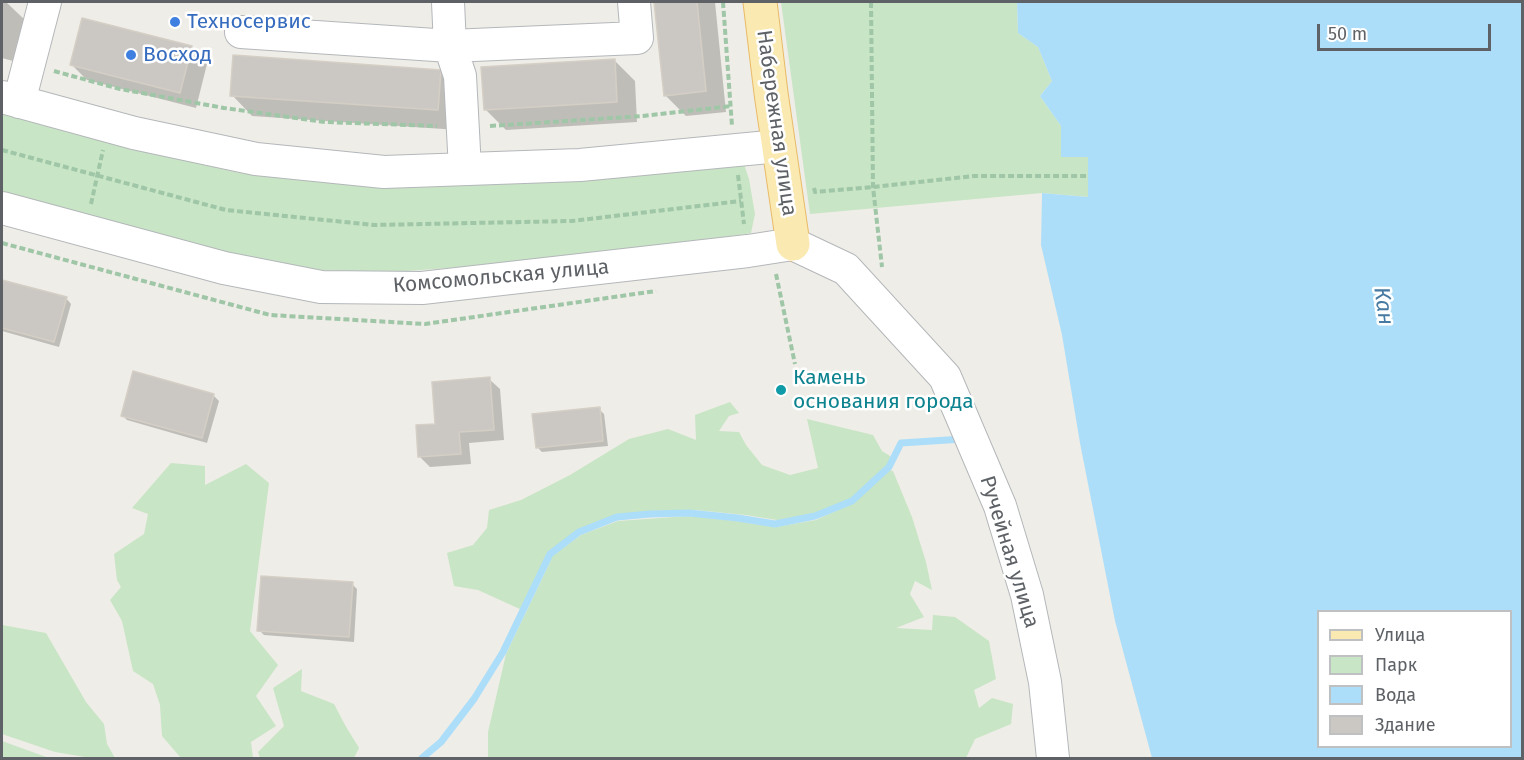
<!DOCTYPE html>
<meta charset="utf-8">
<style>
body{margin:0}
#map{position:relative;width:1524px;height:760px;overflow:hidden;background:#efede7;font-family:"Fira Sans",sans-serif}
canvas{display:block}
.frame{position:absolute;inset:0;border:3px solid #5e6266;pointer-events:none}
.legend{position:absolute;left:1317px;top:610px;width:195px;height:138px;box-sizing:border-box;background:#fff;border:2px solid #bfc0c2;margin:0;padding:8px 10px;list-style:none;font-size:18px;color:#5e6266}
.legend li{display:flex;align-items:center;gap:12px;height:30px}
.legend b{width:30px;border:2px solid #bfc0c2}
.scale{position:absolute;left:1317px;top:24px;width:174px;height:27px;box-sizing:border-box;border:3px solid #5e6266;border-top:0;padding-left:8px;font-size:18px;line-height:21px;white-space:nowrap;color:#5e6266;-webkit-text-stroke:4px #fff;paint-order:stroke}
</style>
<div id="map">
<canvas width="1524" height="760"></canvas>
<div class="frame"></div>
<ul class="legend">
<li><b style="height:8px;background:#fae9b1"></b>Улица</li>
<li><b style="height:16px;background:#c8e5c5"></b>Парк</li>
<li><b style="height:16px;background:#addef9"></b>Вода</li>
<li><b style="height:16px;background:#cbc8c4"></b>Здание</li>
</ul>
<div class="scale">50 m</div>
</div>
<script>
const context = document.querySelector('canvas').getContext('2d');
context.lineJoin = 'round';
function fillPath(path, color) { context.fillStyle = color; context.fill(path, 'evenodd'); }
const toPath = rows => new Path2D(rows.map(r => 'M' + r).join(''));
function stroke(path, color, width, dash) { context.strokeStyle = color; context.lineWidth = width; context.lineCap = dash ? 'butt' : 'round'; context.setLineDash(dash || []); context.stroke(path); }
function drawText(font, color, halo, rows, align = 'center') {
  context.font = font + ' "Fira Sans",sans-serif'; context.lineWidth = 5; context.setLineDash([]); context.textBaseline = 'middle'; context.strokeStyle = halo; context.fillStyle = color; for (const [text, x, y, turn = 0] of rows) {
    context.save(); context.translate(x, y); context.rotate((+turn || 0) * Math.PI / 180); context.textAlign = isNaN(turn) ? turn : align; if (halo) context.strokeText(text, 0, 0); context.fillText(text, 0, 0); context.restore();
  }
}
fillPath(toPath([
 [781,2,1017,2,1018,33,1038,47,1052,81,1040,96,1061,126,1061,157,1088,157,1089,197,1042,193,810,214],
 [2,113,113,144,240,173,387,186,743,161,749,179,755,214,751,233,733,236,503,264,380,273,283,268,2,196],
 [730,402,739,413,729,416,719,431,739,432,746,445,762,465,790,475,818,468,807,419,873,435,882,451,890,456,893,466,889,470,893,471,912,517,926,562,932,590,915,581,910,594,924,617,896,628,932,630,933,615,955,617,989,641,996,679,974,690,979,708,992,698,1013,704,1011,724,975,739,966,758,488,758,488,732,506,654,551,560,522,610,478,590,454,586,447,553,473,545,487,528,489,510,521,500,570,475,629,439,668,429,696,440,695,415],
 [855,500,853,503,816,520,776,527,737,521,689,516,618,521,581,535,552,556,554,552,585,529,623,514,657,511,696,510,746,515,783,521,821,514],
 [171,463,205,466,205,485,246,464,269,483,250,631,278,665,256,696,276,726,251,742,253,758,181,758,162,736,160,705,153,684,133,671,122,621,110,600,121,587,117,580,114,554,144,534,148,514,132,508],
 [2,625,46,633,86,702,104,724,107,744,115,758,91,758,55,752,2,734],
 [302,669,301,691,334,704,345,725,359,748,354,758,260,758,258,752,284,726,273,688],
 [2,741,49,758,2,758]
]), '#c8e5c5');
fillPath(toPath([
 [1017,2,1522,2,1522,758,1152,758,1115,621,1080,443,1062,335,1041,245,1042,193,1088,197,1088,157,1061,157,1061,126,1040,96,1052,81,1038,47,1018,33],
 [1318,612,1510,612,1510,746,1318,746]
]), '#addef9');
fillPath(toPath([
 [2,2,6,2,25,20,13,61,2,58],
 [656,2,715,2,726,112,686,116,665,95],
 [191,48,207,64,196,108,87,80,71,64],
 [614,60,635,81,637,122,506,130,485,109],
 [440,71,461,92,458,130,252,116,232,95],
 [2,281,66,298,71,304,59,347,2,331],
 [134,373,214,396,219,401,207,443,127,420,122,415],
 [489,379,500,389,504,440,469,443,471,464,430,467,419,456,437,425],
 [599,409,604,414,608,446,542,452,537,447],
 [352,584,357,589,354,642,264,635,259,630]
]), '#0003');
stroke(toPath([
 [422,758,441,742,474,699,503,652,550,554,579,532,617,517,650,514,689,513,738,518,775,524,815,516,852,501,889,467,901,443,963,439]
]), '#addef9', 7);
const building = toPath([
 [654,2,697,2,706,91,664,96,654,2],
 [82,18,192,46,180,93,70,65,82,18],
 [233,55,441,70,438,110,230,96,233,55],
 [615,59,617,102,484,110,481,67,615,59],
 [2,280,67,297,54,342,2,328,2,280],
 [133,371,214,394,202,438,121,416,133,371],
 [490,377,494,430,459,432,461,454,418,457,416,425,435,424,432,382,490,377],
 [600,407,603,441,536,448,532,414,600,407],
 [261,576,353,582,349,637,257,631,261,576]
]);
fillPath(building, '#cbc8c4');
stroke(building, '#d4cec5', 1.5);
const minor = toPath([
 [448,2,450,46,460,76,465,169],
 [241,32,450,46,637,38,634,2],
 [2,97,134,133,256,159,384,172,580,165,779,146],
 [19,102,45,2],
 [2,208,224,268,321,287,422,288,748,251,793,244,846,269,945,377,1000,506,1027,595,1045,682,1053,758]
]);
const major = toPath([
 [760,2,771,93,793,244]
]);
stroke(minor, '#b4b7ba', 34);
stroke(major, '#e8ba67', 35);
stroke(toPath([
 [723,2,732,126],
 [871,2,873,187,882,267],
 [54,71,120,89,224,108,325,122,437,126],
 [490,126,643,116,731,106],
 [2,150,226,210,374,225,572,221,741,201],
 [738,175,744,224],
 [814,188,815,192,873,187,974,176,1088,176],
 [91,204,103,150],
 [2,243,270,315,425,324,656,291],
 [776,274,795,364]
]), '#9ec6a7', 4, [6, 3]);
stroke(minor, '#fff', 32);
stroke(major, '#fae9b1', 33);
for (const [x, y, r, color] of [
 [175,22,6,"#3f7fe0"],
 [131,55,6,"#3f7fe0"],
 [781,390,6,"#0f9aa8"]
]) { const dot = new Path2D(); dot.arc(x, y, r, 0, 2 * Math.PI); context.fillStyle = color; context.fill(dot); stroke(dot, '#fff', 2); }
drawText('21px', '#366cbe', '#fff', [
 ["Техносервис",187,22],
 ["Восход",143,55]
], 'left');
drawText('21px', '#5e6266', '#fff', [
 ["Набережная улица",776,123,82],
 ["Комсомольская улица",501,277,-5],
 ["Ручейная улица",1009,552,73]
]);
drawText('21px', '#0d838f', '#fff', [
 ["Камень",793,378],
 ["основания города",793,402]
], 'left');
drawText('italic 22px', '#477aa2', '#fff', [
 ["Кан",1383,306,82]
]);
</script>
